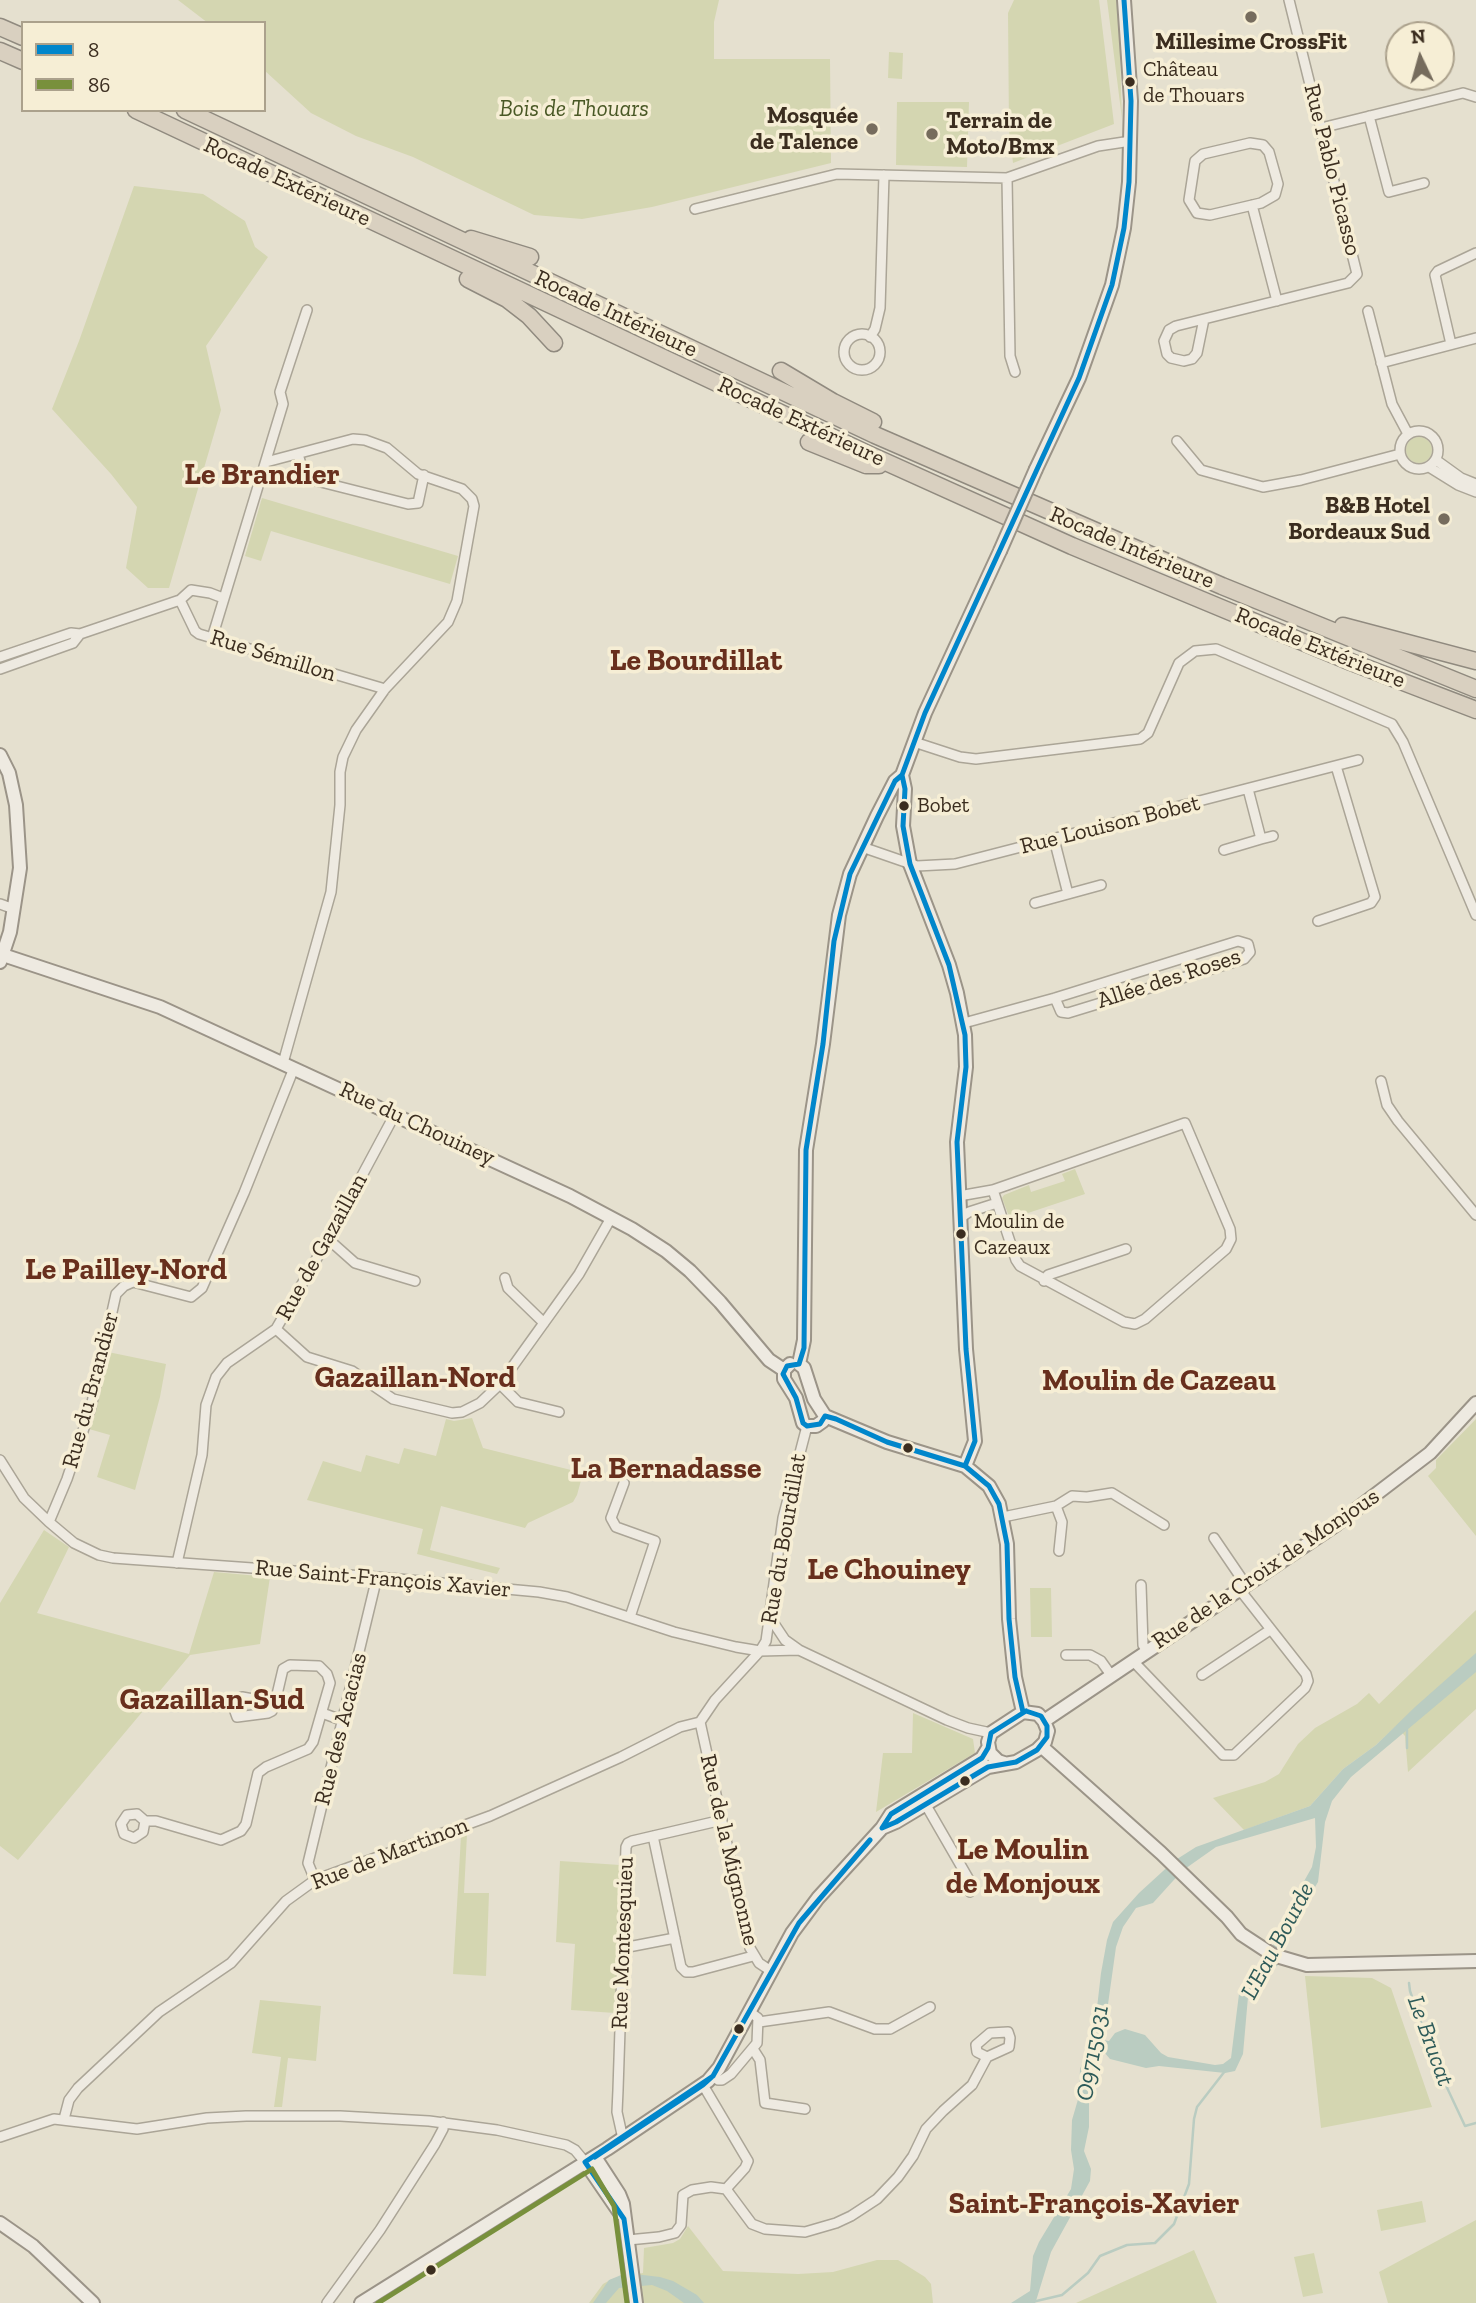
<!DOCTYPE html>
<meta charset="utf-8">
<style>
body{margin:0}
#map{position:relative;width:1476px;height:2303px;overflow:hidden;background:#e5e0cf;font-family:"Zilla Slab",serif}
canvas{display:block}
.legend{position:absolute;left:21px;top:21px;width:245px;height:91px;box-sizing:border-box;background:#f6eed5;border:2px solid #aba18c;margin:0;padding:9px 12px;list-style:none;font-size:21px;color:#3b2d1f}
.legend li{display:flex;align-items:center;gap:14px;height:35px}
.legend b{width:35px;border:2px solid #aba18c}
.north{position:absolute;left:1385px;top:21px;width:70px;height:70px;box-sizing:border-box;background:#f6eed5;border:2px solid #aba18c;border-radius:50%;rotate:355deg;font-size:19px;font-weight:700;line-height:28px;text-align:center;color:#3b2d1f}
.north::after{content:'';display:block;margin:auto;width:24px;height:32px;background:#766c5d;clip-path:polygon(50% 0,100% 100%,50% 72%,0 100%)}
</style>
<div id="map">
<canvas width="1476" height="2303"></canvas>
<ul class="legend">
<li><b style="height:9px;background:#0086cb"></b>8</li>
<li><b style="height:9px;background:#78903c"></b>86</li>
</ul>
<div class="north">N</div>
</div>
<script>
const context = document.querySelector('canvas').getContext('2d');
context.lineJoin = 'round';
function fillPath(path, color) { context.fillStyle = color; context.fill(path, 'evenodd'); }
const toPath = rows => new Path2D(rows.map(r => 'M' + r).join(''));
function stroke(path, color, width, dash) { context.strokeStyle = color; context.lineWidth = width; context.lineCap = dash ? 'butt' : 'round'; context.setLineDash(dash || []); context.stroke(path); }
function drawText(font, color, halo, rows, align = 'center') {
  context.font = font + ' "Zilla Slab",serif'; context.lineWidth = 7; context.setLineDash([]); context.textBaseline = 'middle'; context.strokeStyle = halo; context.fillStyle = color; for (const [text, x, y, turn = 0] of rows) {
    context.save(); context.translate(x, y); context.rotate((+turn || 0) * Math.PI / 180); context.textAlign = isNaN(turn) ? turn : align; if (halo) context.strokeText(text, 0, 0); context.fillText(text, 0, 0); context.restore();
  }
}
fillPath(toPath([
 [178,0,719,0,714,22,714,59,830,59,831,163,652,207,582,219,534,215,413,157,356,136,311,113,264,70,264,23,208,23],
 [1014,0,1099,0,1114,124,1013,163,1009,131,1008,13],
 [1107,0,1120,0,1125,54,1120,54,1122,119],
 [889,52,903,53,902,79,888,78],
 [897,102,969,102,967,167,896,165],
 [134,186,203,194,245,221,255,247,268,257,206,346,221,410,169,588,148,588,126,568,137,507,111,474,52,409,79,341],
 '1406 450a13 13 0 1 1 26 0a13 13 0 1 1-26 0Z',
 [262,498,458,556,450,584,271,531,261,561,245,556],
 [1075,1169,1085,1194,1010,1219,1002,1198,1004,1195,1029,1185,1031,1192,1065,1181,1062,1174],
 [108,1352,166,1364,160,1397,135,1490,97,1477,110,1435,89,1429],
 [472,1418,483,1448,583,1473,577,1495,573,1502,528,1523,525,1528,441,1506,430,1550,500,1568,497,1574,417,1554,423,1529,307,1500,323,1461,361,1472,366,1455,399,1464,404,1448,436,1456,446,1419,454,1421],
 [1476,1419,1476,1536,1428,1476,1436,1468,1436,1460],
 [44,1530,69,1547,37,1613,189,1654,214,1572,270,1577,260,1644,190,1655,18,1860,0,1846,0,1603],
 [1030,1588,1051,1588,1052,1637,1031,1637],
 [1476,1610,1476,1709,1408,1772,1405,1736,1396,1726,1376,1745,1343,1769,1310,1806,1244,1830,1213,1798,1265,1782,1279,1774,1298,1744,1315,1728,1357,1704,1369,1693,1379,1704],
 [913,1713,973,1739,975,1753,876,1812,883,1753,912,1753],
 [467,1834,464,1893,489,1893,486,1976,453,1974,461,1836],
 [560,1861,620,1865,615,2013,571,2010,575,1944,556,1942],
 [1305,1976,1372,1978,1391,1988,1432,2107,1321,2128],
 [260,2000,321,2006,316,2061,288,2058,282,2107,274,2107,281,2057,252,2053],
 [1422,2201,1426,2222,1381,2231,1377,2210],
 [1476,2220,1476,2303,1388,2303,1379,2272],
 [688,2226,723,2271,798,2274,833,2272,877,2260,898,2260,925,2277,931,2284,933,2303,589,2303,603,2284,612,2279,643,2273,644,2248,673,2243,680,2239],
 [1194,2250,1217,2303,1076,2303],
 [1314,2253,1323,2293,1303,2297,1294,2257]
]), '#d4d6b1');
fillPath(toPath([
 [1476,1653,1476,1672,1351,1777,1332,1801,1325,1822,1318,1882,1296,1919,1280,1954,1278,1965,1260,1980,1248,1997,1243,2054,1235,2071,1225,2073,1159,2066,1146,2068,1110,2059,1104,2052,1100,2052,1092,2073,1089,2090,1089,2127,1084,2151,1091,2169,1090,2181,1051,2252,1036,2301,1035,2303,1011,2303,1030,2291,1033,2256,1039,2242,1071,2189,1074,2169,1071,2150,1072,2120,1079,2096,1080,2069,1094,2034,1101,1973,1107,1940,1113,1922,1139,1893,1174,1861,1196,1847,1310,1806,1343,1769,1376,1745,1415,1707],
 [1315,1818,1316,1847,1312,1867,1293,1901,1266,1960,1239,1994,1231,2058,1223,2064,1215,2065,1168,2057,1161,2053,1145,2035,1125,2029,1115,2033,1109,2041,1103,2040,1116,1947,1123,1927,1136,1908,1153,1903,1182,1871,1216,1847],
 [626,2273,660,2277,673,2281,697,2295,704,2303,684,2303,667,2291,652,2285,619,2288,606,2303,593,2303,609,2280]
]), '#baccc1');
stroke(toPath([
 [1407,1748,1407,1730],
 [1409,1983,1410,1991,1434,2060,1465,2126,1476,2123],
 [1028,2303,1062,2295,1088,2273,1100,2256,1127,2245,1155,2243,1174,2224,1189,2184,1194,2119,1197,2107,1225,2071]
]), '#baccc1', 2.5);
const street = toPath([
 [1369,116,1389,192,1424,183],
 [1321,128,1463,93,1476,97],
 [1250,143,1263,145,1269,152,1278,184,1275,195,1261,203,1210,215,1197,213,1189,200,1195,161,1203,154,1250,143],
 [1007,178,1010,356,1015,372],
 [1252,205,1277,301],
 [695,209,837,174,1007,178,1098,146,1131,141],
 [1368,311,1392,404,1408,434],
 [1204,319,1197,353,1192,359,1184,361,1171,358,1167,354,1164,341,1169,330,1176,326,1348,283,1357,274,1289,0],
 '844 352a18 18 0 1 1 36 0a18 18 0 1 1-36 0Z',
 [870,337,875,329,880,308,884,175],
 [1451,344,1435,275,1438,271,1476,253],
 [1381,363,1476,338],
 '1400 450a19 19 0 1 1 38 0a19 19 0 1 1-38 0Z',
 [1177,441,1201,470,1263,487,1301,480,1400,454],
 [298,454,305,478,408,504,418,503,424,475],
 [1436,460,1461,478,1476,484],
 [266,462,353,439,365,440,387,448,418,474,462,489,472,499,474,506,457,601,448,622,385,689,356,730,343,757,340,772,340,805,331,892,283,1063],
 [1429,467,1458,485,1476,492],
 [180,600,195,631,199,634,385,689],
 [212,638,283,404,280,392,307,310],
 [0,657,71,633,80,634,180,600,191,590,210,593,223,598],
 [0,669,73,643,80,634],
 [914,742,960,757,976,759,1140,739,1148,733,1179,663,1195,651,1216,649,1392,724,1403,742,1476,915],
 [1054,839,1068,894],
 [1261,839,1273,836],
 [862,847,917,866,955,864,1358,760],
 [1224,850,1261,839,1248,789],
 [1035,903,1101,885],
 [0,904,14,909],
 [1318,921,1371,903,1375,897,1336,766],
 [964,1023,1055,998,1238,941,1248,944,1250,952,1244,959,1068,1013,1061,1012,1055,998],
 [1381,1081,1387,1105,1398,1121,1476,1215],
 [959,1196,993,1190,1185,1123,1230,1229,1231,1239,1226,1249,1145,1319,1135,1324,1124,1322,1020,1266,1016,1260,993,1190],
 [960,1218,969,1212,997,1203],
 [328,1239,355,1263,415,1281],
 [505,1278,508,1288,544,1323],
 [1044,1281,1048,1275,1126,1249],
 [276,1329,307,1357,352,1371,393,1399,452,1413,462,1412,480,1403,500,1384,579,1274,611,1218],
 [500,1384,518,1402,559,1412],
 [0,1460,24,1498,49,1522,74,1543,99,1555,113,1558,377,1577,539,1592,567,1597,674,1632,736,1647,760,1651,799,1650,947,1720,968,1728,991,1733],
 [624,1483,611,1518,616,1527,655,1541,630,1617],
 [1056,1506,1062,1522,1059,1551],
 [1003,1517,1056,1506,1072,1496,1087,1497,1112,1493,1164,1525],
 [49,1522,67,1479,91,1407,116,1294,124,1286,133,1282,191,1297,202,1288,244,1193,294,1068],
 [1214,1538,1246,1585],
 [177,1563,202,1455,206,1405,216,1377,227,1363,276,1329,328,1239,395,1114],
 [1141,1585,1143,1645,1147,1651],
 [769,1616,785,1640,799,1650],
 [1066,1655,1090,1655,1101,1661,1111,1675],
 [1133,1661,1223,1755,1234,1755,1305,1688,1308,1681,1306,1674,1240,1590],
 [1202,1675,1270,1630],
 [322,1713,344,1721],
 [700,1722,750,1948,759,1963,771,1971],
 [923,1800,968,1878,970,1892],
 [145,1821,143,1832,134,1838,124,1834,121,1824,127,1815,137,1814,145,1821,156,1821,221,1840,241,1831,246,1824,258,1773,266,1767,308,1749,313,1742,330,1683,327,1674,319,1666,290,1665,283,1669,275,1703,272,1711,268,1713,237,1717,233,1706,235,1700,242,1697,275,1703],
 [653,1836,681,1967,686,1972,693,1972,753,1956],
 [315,1880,308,1863,377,1577],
 [623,1948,675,1938],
 [759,2022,829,2012,875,2029,890,2029,930,2007],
 [753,2049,760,2060,765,2103,805,2109],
 [713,2076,718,2080,722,2080,731,2074,757,2043,758,2018,750,2012],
 [703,2085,748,2161,745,2168,726,2189],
 [64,2119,69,2100,78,2088,159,2012,231,1963,286,1901,315,1880,490,1816,621,1757,680,1727,700,1722,715,1700,760,1651,766,1641,783,1518,807,1426],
 [0,2137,54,2119,137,2129,207,2118,246,2116,340,2116,429,2121,497,2130,566,2145,575,2150,585,2162],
 [623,2139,617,2112,618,2090,626,1847,628,1843,632,1841,722,1820],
 [628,2240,659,2237,675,2233,681,2225,683,2195,692,2190,711,2187,726,2189,752,2224,765,2229,805,2232,836,2223,851,2216,877,2199,898,2177,913,2156,926,2129,943,2111,972,2085,987,2057,1009,2047,1010,2038,1008,2032,990,2033,976,2045,977,2052,987,2057],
 [327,2303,380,2230,435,2144,443,2129,443,2122]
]);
const secondary = toPath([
 [1036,469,1079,378,1112,285,1124,228,1129,182,1131,101,1124,0],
 [0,755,9,773,16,805,20,868,10,932,0,962],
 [902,775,905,789,903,826,910,864,949,965,957,993,965,1035,966,1067,957,1142,966,1349,975,1441,965,1466],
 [3,955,160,1007,570,1196,632,1229,666,1251,690,1271,720,1302,769,1360,784,1370],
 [790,1364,784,1370,784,1379,796,1398,803,1423,807,1426,816,1426,823,1421,825,1416],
 [799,1364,804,1340,806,1150,823,1044,839,915,850,874,877,816,895,781,902,775,925,713,1000,551],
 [799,1364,804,1368,814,1399,825,1416],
 [825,1416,887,1442,965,1466,989,1486,999,1504,1007,1544,1009,1619,1015,1677,1023,1712],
 [1044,1721,1337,1524,1430,1453,1476,1403],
 [1041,1746,1161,1853,1227,1917,1241,1934,1273,1955,1307,1965,1476,1961],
 [882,1828,896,1822,988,1767,1016,1762,1037,1750,1045,1742,1048,1731,1044,1721,1038,1714,1023,1712,991,1733,988,1742,990,1753,998,1761,1004,1763],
 [595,2157,619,2194,623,2204,636,2303],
 [585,2162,620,2213],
 [0,2223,33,2246,93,2303],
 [361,2303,607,2149,708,2081,719,2068,792,1933,818,1898,882,1828,891,1814,982,1758,988,1748]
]);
const highway = toPath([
 [0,27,23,37],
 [0,51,23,61],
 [136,110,868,454,1072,546,1351,662,1476,710],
 [185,110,875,435,1222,586,1476,689],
 [471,239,530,257],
 [468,279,507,299,529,316,554,343],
 [781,371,833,402,873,422],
 [809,442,866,465,879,465],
 [1343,626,1476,661]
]);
stroke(street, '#aba597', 12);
stroke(secondary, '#9b9488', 16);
stroke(highway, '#908a7f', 19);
stroke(street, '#eeeae1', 9);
stroke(secondary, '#eeeae1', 12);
stroke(highway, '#d9d0c0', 16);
const secondaryBridge = toPath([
 [1000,551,1036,469]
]);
stroke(secondaryBridge, '#9b9488', 16, []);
stroke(secondaryBridge, '#eeeae1', 12);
stroke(toPath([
 [902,775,905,789,903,826,910,864,949,965,965,1035,966,1067,957,1142,966,1349,975,1441,965,1466],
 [1026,1711,1041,1716,1047,1726,1047,1737,1037,1750,1016,1762,988,1767,896,1822,882,1828,891,1814,982,1758,988,1748,991,1733,1026,1711],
 [1023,1712,1015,1677,1009,1619,1007,1544,999,1504,989,1486,965,1466,887,1442,836,1419,825,1416,820,1424,807,1426,803,1423,796,1398,783,1374,787,1366,799,1364,804,1348,806,1150,823,1044,834,941,850,874,895,781,902,775,925,713,1079,378,1112,285,1124,228,1129,182,1131,101,1124,0],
 [799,1923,870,1840],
 [799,1923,870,1840],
 [713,2076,799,1923],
 [713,2076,799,1923],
 [595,2157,703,2085,713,2076],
 [636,2303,624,2219,585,2162,713,2076]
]), '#0086cb', 5);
stroke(toPath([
 [378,2303,592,2169,614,2206,627,2303]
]), '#78903c', 5);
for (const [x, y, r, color] of [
 [1251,17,7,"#766c5d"],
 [1130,82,6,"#3b2d1f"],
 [872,129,7,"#766c5d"],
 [932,134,7,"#766c5d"],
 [1444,519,7,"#766c5d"],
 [904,806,6,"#3b2d1f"],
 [961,1234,6,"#3b2d1f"],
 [908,1448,6,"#3b2d1f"],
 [965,1781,6,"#3b2d1f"],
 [739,2029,6,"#3b2d1f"],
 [431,2270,6,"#3b2d1f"]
]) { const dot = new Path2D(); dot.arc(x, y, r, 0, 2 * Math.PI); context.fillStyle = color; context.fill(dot); stroke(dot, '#f6eed5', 2.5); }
drawText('21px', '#3b2d1f', '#f6eed5', [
 ["Château",1143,70],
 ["de Thouars",1143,96],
 ["Bobet",917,806],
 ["Moulin de",974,1222],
 ["Cazeaux",974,1248]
], 'left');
drawText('bold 23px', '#3b2d1f', '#f6eed5', [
 ["Millesime CrossFit",1251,42,"center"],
 ["Mosquée",858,116],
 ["de Talence",858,142],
 ["Terrain de",946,121,"left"],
 ["Moto/Bmx",946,147,"left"],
 ["B&B Hotel",1430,506],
 ["Bordeaux Sud",1430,532]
], 'right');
drawText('italic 23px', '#495825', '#f6eed5', [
 ["Bois de Thouars",574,109]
]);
drawText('23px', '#3b2d1f', '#f6eed5', [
 ["Rue Pablo Picasso",1332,170,76],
 ["Rocade Extérieure",287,182,25],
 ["Rocade Intérieure",616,314,25],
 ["Rocade Extérieure",801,422,25],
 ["Rocade Intérieure",1132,548,23],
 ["Rocade Extérieure",1320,648,22],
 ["Rue Sémillon",273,656,17],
 ["Rue Louison Bobet",1110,825,-14],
 ["Allée des Roses",1169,979,-18],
 ["Rue du Chouiney",417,1124,25],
 ["Rue de Gazaillan",322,1247,-61],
 ["Rue du Brandier",91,1390,-75],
 ["Rue du Bourdillat",784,1539,-80],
 ["Rue de la Croix de Monjous",1266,1569,-34],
 ["Rue Saint-François Xavier",383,1579,5],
 ["Rue des Acacias",341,1729,-76],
 ["Rue de la Mignonne",729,1850,77],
 ["Rue de Martinon",390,1854,-21],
 ["Rue Montesquieu",623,1943,-88]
]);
drawText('italic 24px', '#2e5b59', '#f6eed5', [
 ["L'Eau Bourde",1278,1941,-62],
 ["Le Brucat",1430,2041,70],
 ["O9715031",1093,2053,-80]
]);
drawText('bold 30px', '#682f1d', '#f6eed5', [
 ["Le Brandier",262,475],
 ["Le Bourdillat",696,661],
 ["Le Pailley-Nord",126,1270],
 ["Gazaillan-Nord",415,1378],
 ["Moulin de Cazeau",1159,1381],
 ["La Bernadasse",666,1469],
 ["Le Chouiney",889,1570],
 ["Gazaillan-Sud",212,1700],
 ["Le Moulin",1023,1850],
 ["de Monjoux",1023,1884],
 ["Saint-François-Xavier",1094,2204]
]);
</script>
